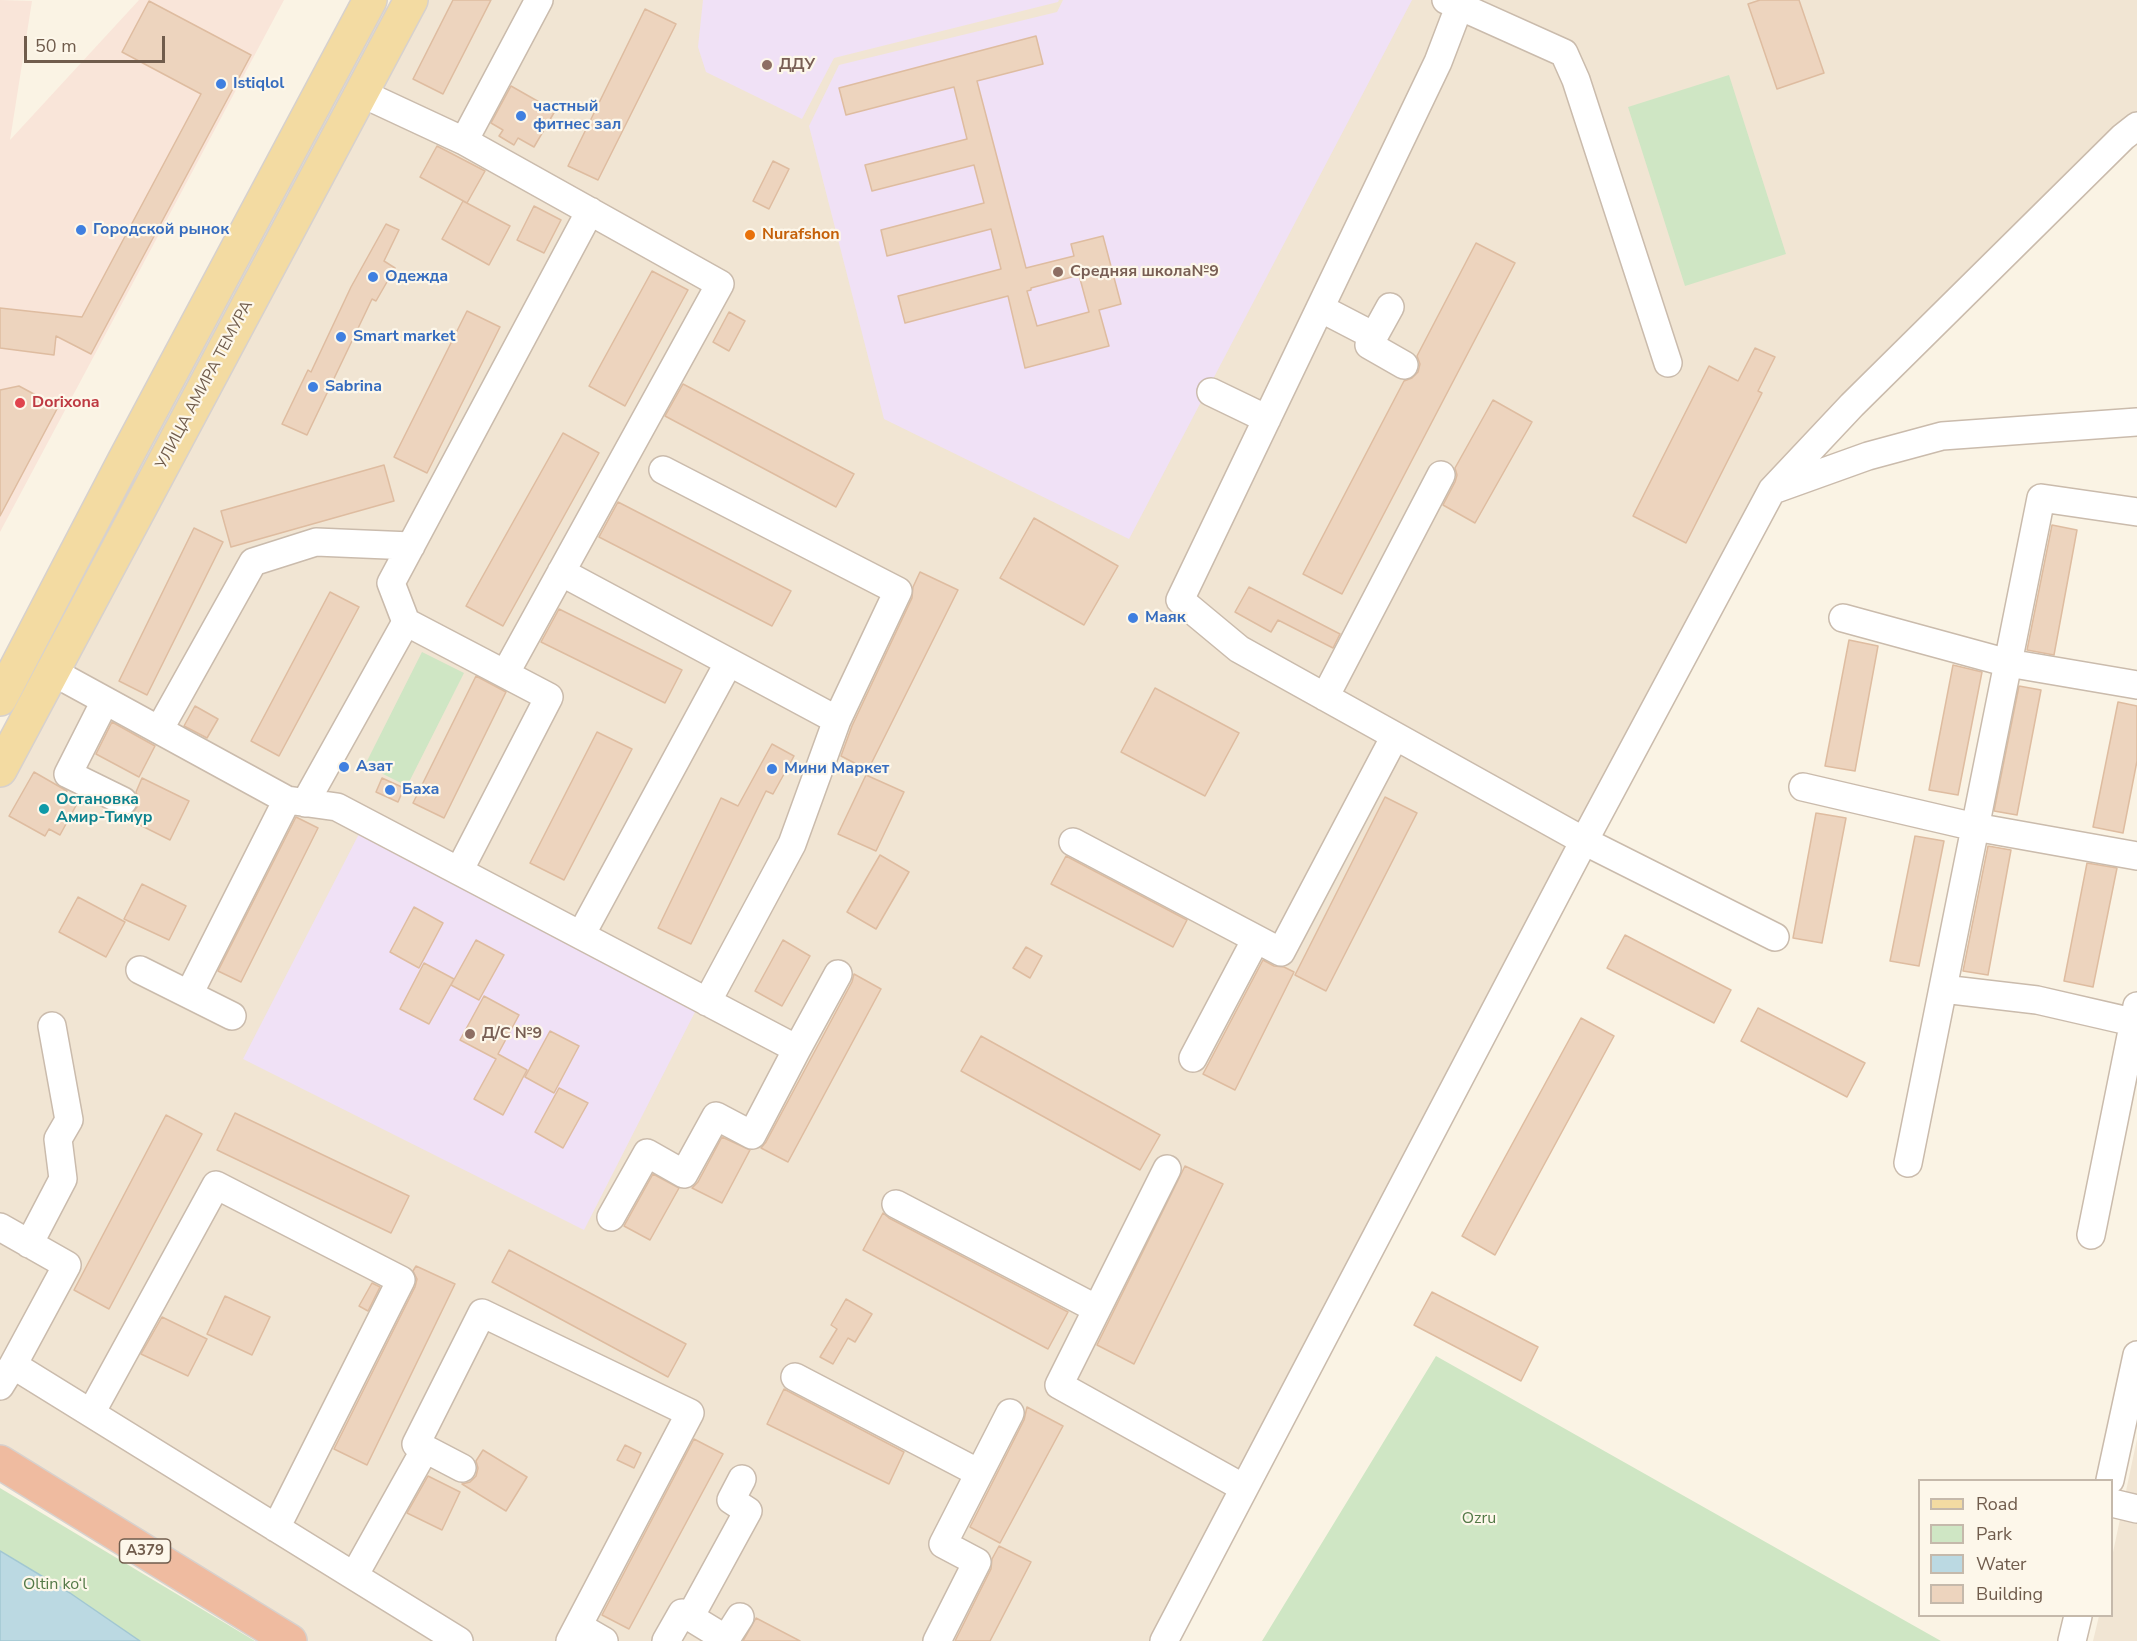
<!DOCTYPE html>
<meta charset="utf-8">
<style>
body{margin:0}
#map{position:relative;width:2137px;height:1641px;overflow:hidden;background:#faf3e4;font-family:"Nunito Sans",sans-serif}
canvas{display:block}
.legend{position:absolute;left:1918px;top:1479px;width:195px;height:138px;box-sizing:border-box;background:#fdf7ea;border:2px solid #c5b9ab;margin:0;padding:8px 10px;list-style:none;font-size:18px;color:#705c4c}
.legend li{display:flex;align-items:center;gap:12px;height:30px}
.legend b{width:30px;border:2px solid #c5b9ab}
.scale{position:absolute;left:24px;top:36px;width:141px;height:27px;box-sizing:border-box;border:3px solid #705c4c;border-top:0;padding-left:8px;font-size:18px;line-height:21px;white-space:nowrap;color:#705c4c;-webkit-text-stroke:4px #fdf7ea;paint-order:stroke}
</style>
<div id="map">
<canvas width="2137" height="1641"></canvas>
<ul class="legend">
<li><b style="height:8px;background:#f3dba2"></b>Road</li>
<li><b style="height:16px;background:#cfe6c4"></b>Park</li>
<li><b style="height:16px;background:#bbd9e2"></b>Water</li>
<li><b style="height:16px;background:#edd4be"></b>Building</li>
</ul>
<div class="scale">50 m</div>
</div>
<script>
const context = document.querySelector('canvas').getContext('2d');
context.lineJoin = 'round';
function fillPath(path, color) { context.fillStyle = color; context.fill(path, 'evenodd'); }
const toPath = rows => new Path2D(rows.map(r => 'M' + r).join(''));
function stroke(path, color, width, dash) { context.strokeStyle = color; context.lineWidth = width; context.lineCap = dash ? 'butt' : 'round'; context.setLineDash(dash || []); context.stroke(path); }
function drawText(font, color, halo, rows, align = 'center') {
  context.font = font + ' "Nunito Sans",sans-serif'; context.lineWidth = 4.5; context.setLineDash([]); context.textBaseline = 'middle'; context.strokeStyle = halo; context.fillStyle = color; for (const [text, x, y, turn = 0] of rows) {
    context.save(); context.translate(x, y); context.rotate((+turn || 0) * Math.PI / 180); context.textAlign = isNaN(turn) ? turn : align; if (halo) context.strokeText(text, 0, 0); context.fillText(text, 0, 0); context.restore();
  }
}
fillPath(toPath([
 [411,0,2137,0,2137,126,1772,490,1164,1641,290,1641,0,1462,0,770],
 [2137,1439,2137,1641,2093,1641,2099,1616,2112,1616,2112,1557]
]), '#f1e5d3');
fillPath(toPath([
 [0,0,32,1,10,140,139,0,284,0,0,532]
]), '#f9e5d9');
fillPath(toPath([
 [703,0,1059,0,1058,2,834,58,802,119,706,72,698,47],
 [1063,0,1412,0,1129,539,884,419,809,126,839,65,1057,12],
 [360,832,697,1008,584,1230,243,1059]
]), '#f0e1f6');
fillPath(toPath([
 [1729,75,1786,254,1685,286,1628,107],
 [422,652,464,673,407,786,365,765],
 [1436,1356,1941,1641,1262,1641],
 [0,1488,255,1641,0,1641]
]), '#cfe6c4');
const water = toPath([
 [0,1551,70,1593,140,1641,0,1641,0,1551]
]);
fillPath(water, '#bbd9e2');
stroke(water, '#a2c7d2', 1.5);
const building = toPath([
 [453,0,491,0,443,94,413,79,453,0],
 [1760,0,1799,0,1824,73,1777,89,1748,4,1760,0],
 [149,1,251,55,91,354,56,336,54,355,0,348,0,308,82,317,201,94,122,52,149,1],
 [645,9,676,24,598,180,568,166,645,9],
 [1036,36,1043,64,977,81,1026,268,1074,256,1071,244,1103,236,1121,304,1099,310,1109,346,1025,368,1008,296,905,323,898,296,1001,269,991,229,887,256,881,230,984,203,974,165,872,191,865,165,967,139,954,87,846,115,839,88,1036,36],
 [1079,275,1089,312,1037,326,1027,291,1031,290,1031,288,1079,275],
 [511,86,555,111,534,147,518,138,514,145,499,136,503,130,491,123,511,86],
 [437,146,485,171,467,203,420,177,437,146],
 [773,161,789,169,769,209,753,201,773,161],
 [463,201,510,226,489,265,442,239,463,201],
 [534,206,561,220,544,253,517,240,534,206],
 [386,224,399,230,384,261,395,268,376,301,372,299,307,435,282,424,308,370,311,372,351,287,386,224],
 [1476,243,1515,263,1342,594,1303,574,1404,381,1412,378,1418,372,1420,364,1417,356,1476,243],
 [652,271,688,290,625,406,589,386,652,271],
 [467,311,500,327,427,473,394,457,467,311],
 [729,312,745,321,729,351,713,342,729,312],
 [1755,348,1775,357,1758,391,1762,393,1686,543,1633,516,1709,366,1738,381,1755,348],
 [683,384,854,474,836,507,665,416,683,384],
 [19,386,58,407,0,516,0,390,19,386],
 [1493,400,1532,422,1475,523,1443,505,1455,482,1457,475,1455,468,1493,400],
 [563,433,599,453,503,626,466,606,563,433],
 [384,465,394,501,231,547,221,511,384,465],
 [618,502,791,591,772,626,599,537,618,502],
 [1034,518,1118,566,1084,625,1000,578,1034,518],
 [2052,525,2077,530,2054,655,2027,650,2052,525],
 [194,528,223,542,147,695,119,681,194,528],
 [920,572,958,590,868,770,841,756,852,726,912,598,913,587,920,572],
 [1249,587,1340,634,1333,648,1278,620,1271,632,1235,612,1249,587],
 [330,592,359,607,279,756,251,741,330,592],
 [559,609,682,670,665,703,541,642,559,609],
 [1849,640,1878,646,1855,771,1825,766,1849,640],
 [1953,665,1982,672,1958,795,1929,790,1953,665],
 [476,676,506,692,444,818,413,803,476,676],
 [2019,686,2041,690,2017,815,1994,811,2019,686],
 [1155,688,1239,733,1205,796,1121,752,1155,688],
 [2118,702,2137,706,2137,761,2123,833,2093,827,2118,702],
 [195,706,218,719,207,738,184,726,195,706],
 [112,722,155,746,139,777,96,754,112,722],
 [597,732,632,749,564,880,530,863,597,732],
 [772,744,794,756,773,794,766,791,691,944,658,928,721,798,738,806,772,744],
 [34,772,67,791,65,795,78,802,60,835,49,829,45,836,9,816,34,772],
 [866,775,904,792,876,851,838,834,866,775],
 [142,778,189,801,170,840,124,817,132,814,137,807,139,799,136,792,142,778],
 [382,778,404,788,398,802,376,792,382,778],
 [1385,797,1417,813,1326,991,1295,975,1385,797],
 [1816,813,1846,818,1822,943,1793,938,1816,813],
 [296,817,318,828,241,982,218,971,296,817],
 [1915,836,1944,841,1919,966,1890,961,1915,836],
 [1988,846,2011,850,1988,975,1963,971,1988,846],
 [880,855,909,872,876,929,847,912,880,855],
 [1066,856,1187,920,1173,947,1051,884,1066,856],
 [2087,863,2117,868,2093,987,2064,981,2087,863],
 [142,884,186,906,169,940,124,919,142,884],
 [78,897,125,922,106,957,59,932,78,897],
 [414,907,443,923,419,968,390,952,414,907],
 [1625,935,1731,990,1714,1023,1607,968,1625,935],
 [476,940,504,955,479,1000,451,985,476,940],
 [783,940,810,956,782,1006,755,991,783,940],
 [1026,947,1042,956,1030,978,1013,968,1026,947],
 [1263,960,1274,966,1284,967,1294,972,1235,1090,1203,1074,1263,960],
 [424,963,454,979,429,1024,400,1009,424,963],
 [854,974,881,989,788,1162,761,1148,766,1142,852,982,854,974],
 [484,996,519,1015,498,1054,527,1070,503,1115,474,1099,496,1059,460,1040,484,996],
 [1758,1008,1865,1063,1847,1097,1741,1041,1758,1008],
 [1581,1018,1614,1036,1495,1255,1462,1236,1581,1018],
 [550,1031,579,1046,554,1093,525,1077,550,1031],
 [981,1036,1160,1135,1140,1170,961,1071,981,1036],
 [559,1088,588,1103,563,1148,535,1132,559,1088],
 [235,1113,409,1196,391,1233,217,1150,235,1113],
 [166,1115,202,1134,109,1309,74,1290,166,1115],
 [722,1137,750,1150,722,1203,692,1188,698,1182,722,1137],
 [1185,1166,1223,1184,1134,1364,1097,1345,1185,1166],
 [653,1174,679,1188,650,1240,624,1226,653,1174],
 [883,1213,889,1218,1068,1312,1048,1349,863,1250,883,1213],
 [509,1250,686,1344,668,1377,492,1282,509,1250],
 [416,1266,455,1284,367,1465,334,1449,415,1287,417,1279,413,1271,416,1266],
 [372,1283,380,1287,368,1311,359,1306,372,1283],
 [1432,1292,1538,1347,1521,1381,1414,1325,1432,1292],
 [225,1296,270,1317,252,1355,207,1334,225,1296],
 [846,1299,872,1314,855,1342,848,1338,833,1364,820,1357,837,1329,831,1325,846,1299],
 [162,1317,207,1339,188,1376,141,1354,162,1317],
 [784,1389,904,1452,889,1484,767,1424,784,1389],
 [1027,1407,1063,1426,1000,1543,970,1527,1024,1420,1027,1407],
 [694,1439,723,1454,629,1629,602,1615,694,1439],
 [625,1445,641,1453,634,1468,617,1460,625,1445],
 [483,1450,527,1477,506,1511,462,1484,470,1482,476,1476,478,1468,476,1461,483,1450],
 [428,1476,460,1492,442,1530,407,1513,428,1476],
 [999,1546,1031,1562,990,1641,955,1641,991,1569,992,1559,999,1546],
 [756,1618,800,1641,743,1641,756,1618]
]);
fillPath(building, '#edd4be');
stroke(building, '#debca0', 1.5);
const minor = toPath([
 [1446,0,1564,53,1576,80,1668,363],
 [1459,7,1438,62,1180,600,1239,649,1584,841,1775,937],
 [361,93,464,141,539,0],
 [464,141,720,284,505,674],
 [1320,308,1374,336,1390,307],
 [1374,336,1369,345,1404,365],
 [1211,392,1267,419],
 [663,470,898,591,837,720,792,844,707,1002],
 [1776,489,1868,456,1942,436,2137,422],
 [561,572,837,720],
 [1843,618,2008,663,2137,685],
 [406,622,391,583,590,211],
 [53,672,287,800,189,994],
 [1325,697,1441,475],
 [105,701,68,774,123,801],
 [159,730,253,562,316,542,411,546],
 [1803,787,1975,827,2137,856],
 [287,800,337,807,797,1049,838,974],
 [305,803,406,622,549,697,459,871],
 [1073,842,1281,952,1395,736],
 [581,935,729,662],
 [140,970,232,1016],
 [1943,989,2037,1000,2137,1023],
 [1193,1058,1256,939],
 [1908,1163,2041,498,2137,512],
 [896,1204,1097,1309,1167,1169],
 [611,1217,647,1153,684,1174,716,1116,752,1135,797,1049],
 [0,1227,67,1265,13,1365],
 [2091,1235,2137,1006],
 [29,1244,63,1179,58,1139,69,1120,52,1026],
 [1097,1309,1059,1385,1244,1488],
 [795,1377,979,1473],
 [0,1386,13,1365,459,1641],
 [91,1413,216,1185,401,1280,276,1528],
 [462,1468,416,1444,482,1313,690,1413,570,1641],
 [2110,1480,2137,1355],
 [2112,1503,2137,1509],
 [354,1576,425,1449],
 [740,1617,726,1639,690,1617,748,1511,731,1500,742,1479],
 [578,1626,604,1641],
 [666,1641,682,1613,690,1617],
 [937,1641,977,1562,943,1544,1010,1413],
 [1164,1641,1584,841,1772,490,1852,405,2123,137,2137,126],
 [2072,1641,2078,1616]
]);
const major = toPath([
 [0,699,124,461,370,0],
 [0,770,411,0]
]);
const highway = toPath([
 [0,1462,290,1641]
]);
stroke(minor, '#cabbac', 30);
stroke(major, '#d7d1cd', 36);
stroke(highway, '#d7d1cd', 36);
stroke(minor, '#fff', 27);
stroke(major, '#f3dba2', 33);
stroke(highway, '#efbba0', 33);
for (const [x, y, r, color] of [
 [767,65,6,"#8d6e63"],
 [221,84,6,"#3f7fe0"],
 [521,116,6,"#3f7fe0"],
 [81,230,6,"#3f7fe0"],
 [750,235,6,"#e8710a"],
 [1058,272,6,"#8d6e63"],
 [373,277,6,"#3f7fe0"],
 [341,337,6,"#3f7fe0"],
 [313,387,6,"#3f7fe0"],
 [20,403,6,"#e0444e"],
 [1133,618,6,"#3f7fe0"],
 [344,767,6,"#3f7fe0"],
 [772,769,6,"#3f7fe0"],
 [390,790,6,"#3f7fe0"],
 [44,809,6,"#0f9aa8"],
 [470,1034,6,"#8d6e63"]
]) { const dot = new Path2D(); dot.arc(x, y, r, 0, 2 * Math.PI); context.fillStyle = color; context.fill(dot); stroke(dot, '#fdf7ea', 2); }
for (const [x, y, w] of [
 [145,1551,51]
]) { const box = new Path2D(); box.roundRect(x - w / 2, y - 12, w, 24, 4.5); context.fillStyle = '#fdf7ea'; context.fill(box); stroke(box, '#705c4c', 1.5); }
drawText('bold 15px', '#705c4c', null, [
 ["A379",145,1551]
]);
drawText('bold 16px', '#785e54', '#fdf7ea', [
 ["ДДУ",779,65],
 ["Средняя школа№9",1070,272],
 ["Д/С №9",482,1034]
], 'left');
drawText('bold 16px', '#366cbe', '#fdf7ea', [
 ["Istiqlol",233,84],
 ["частный",533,107],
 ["фитнес зал",533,125],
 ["Городской рынок",93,230],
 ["Одежда",385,277],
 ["Smart market",353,337],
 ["Sabrina",325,387],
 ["Маяк",1145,618],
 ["Азат",356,767],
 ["Мини Маркет",784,769],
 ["Баха",402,790]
], 'left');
drawText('bold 16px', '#c56008', '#fdf7ea', [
 ["Nurafshon",762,235]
], 'left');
drawText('16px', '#705c4c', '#fdf7ea', [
 ["УЛИЦА АМИРА ТЕМУРА",205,385,-62]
]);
drawText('bold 16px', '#be3a42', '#fdf7ea', [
 ["Dorixona",32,403]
], 'left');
drawText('bold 16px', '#0d838f', '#fdf7ea', [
 ["Остановка",56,800],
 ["Амир-Тимур",56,818]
], 'left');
drawText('16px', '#547a48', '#fdf7ea', [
 ["Ozru",1479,1519],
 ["Oltin ko‘l",55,1585]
]);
</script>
